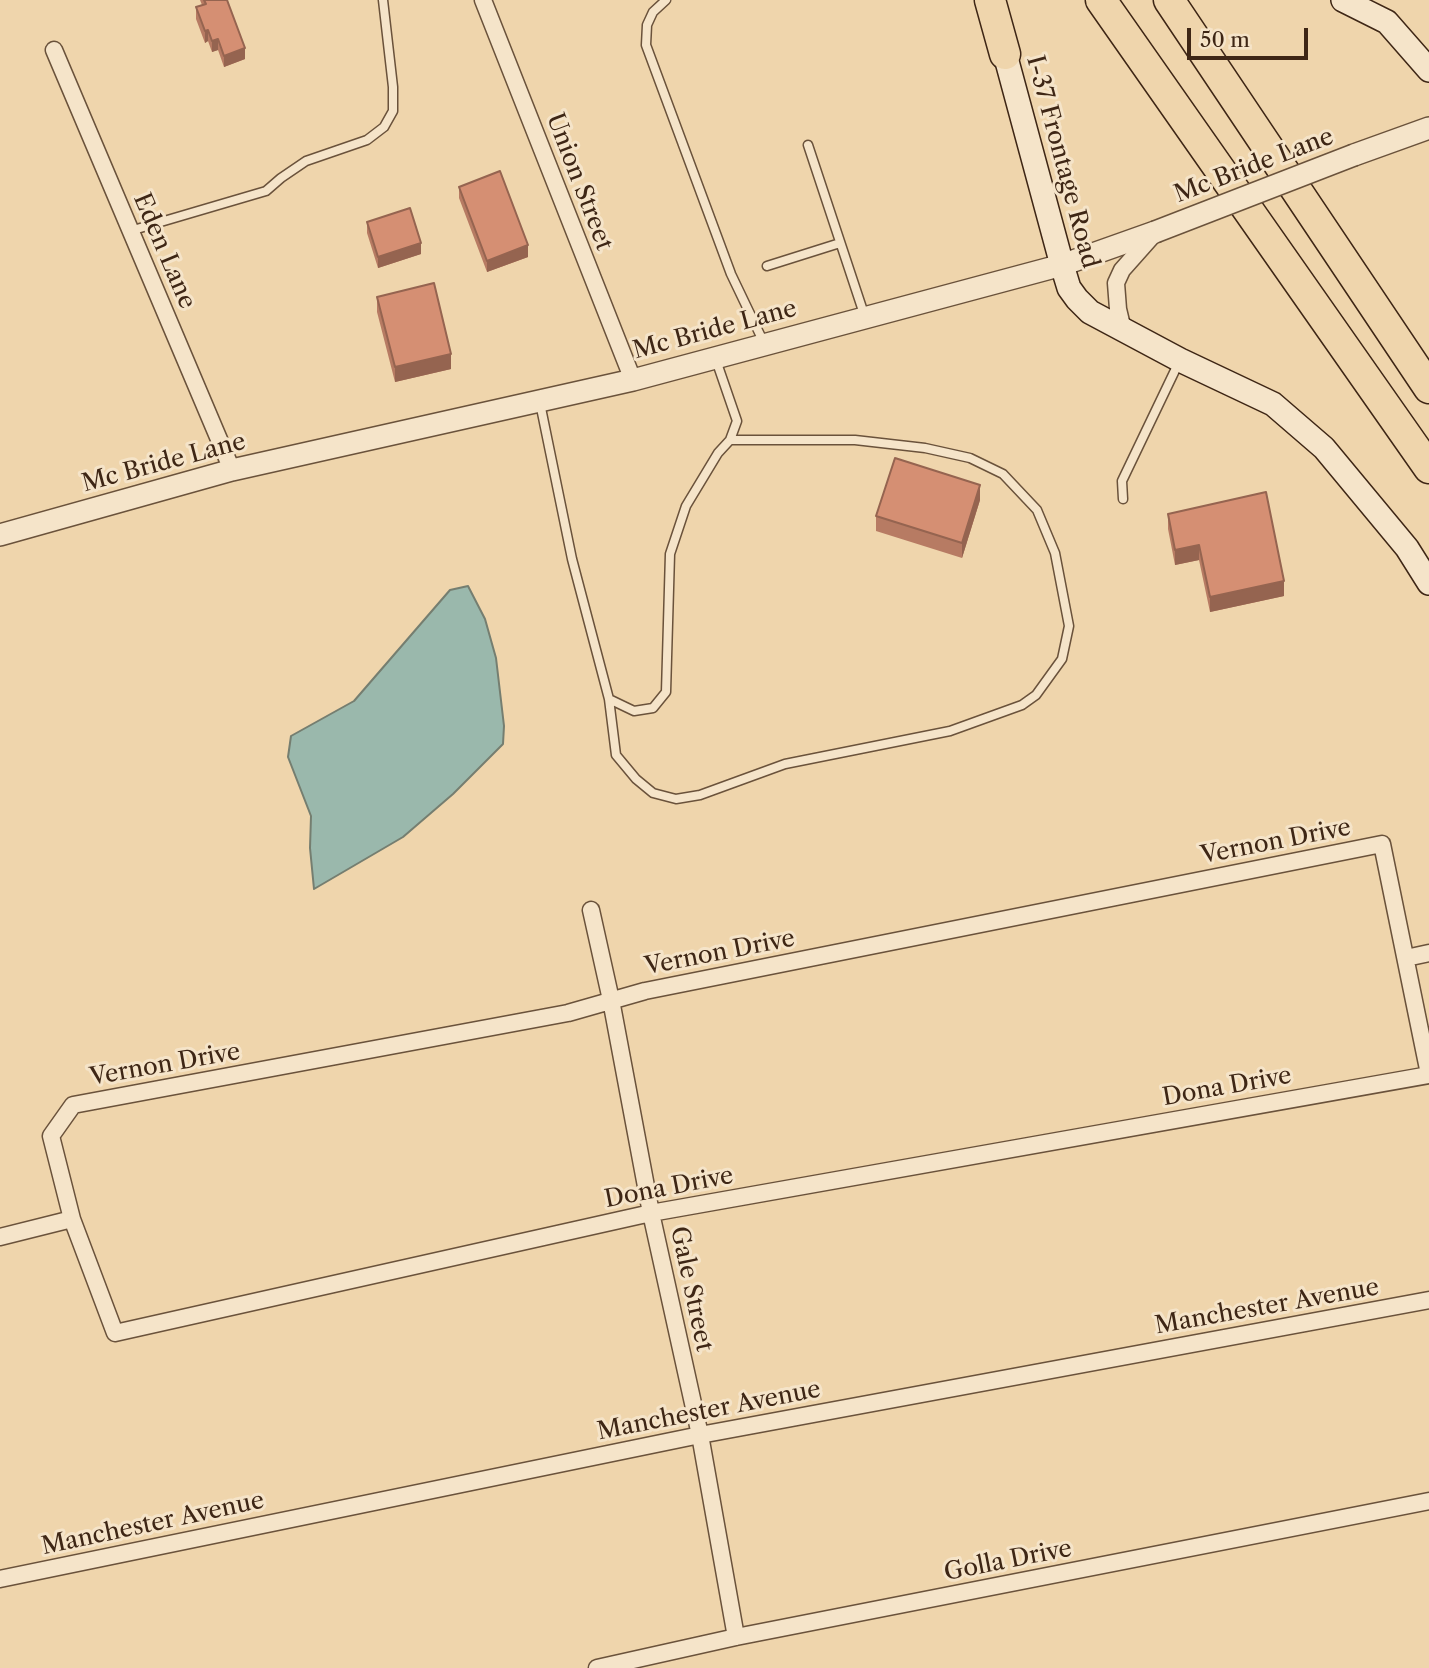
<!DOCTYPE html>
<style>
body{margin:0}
#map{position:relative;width:1429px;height:1668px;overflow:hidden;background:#efd5ac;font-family:"Libre Caslon Text",serif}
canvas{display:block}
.scale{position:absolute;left:1187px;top:28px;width:121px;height:32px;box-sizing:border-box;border:4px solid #3e2615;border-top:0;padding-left:9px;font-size:21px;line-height:24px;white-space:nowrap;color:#3e2615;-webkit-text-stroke:5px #f5e4c9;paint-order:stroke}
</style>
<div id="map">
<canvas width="1429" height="1668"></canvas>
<div class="scale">50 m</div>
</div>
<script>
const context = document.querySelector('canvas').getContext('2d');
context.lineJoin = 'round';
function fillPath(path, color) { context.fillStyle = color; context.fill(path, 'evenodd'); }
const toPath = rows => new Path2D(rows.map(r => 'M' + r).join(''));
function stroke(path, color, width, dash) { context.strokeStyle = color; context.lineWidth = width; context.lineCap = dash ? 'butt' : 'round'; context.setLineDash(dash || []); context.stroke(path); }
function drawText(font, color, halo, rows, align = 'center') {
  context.font = font + ' "Libre Caslon Text",serif'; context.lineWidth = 6; context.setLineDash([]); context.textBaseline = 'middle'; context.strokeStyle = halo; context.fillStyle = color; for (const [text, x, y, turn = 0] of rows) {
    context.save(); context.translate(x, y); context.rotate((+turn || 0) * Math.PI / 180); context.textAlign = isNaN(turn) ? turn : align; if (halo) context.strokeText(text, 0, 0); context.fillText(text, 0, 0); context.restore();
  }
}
const water = toPath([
 [468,586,485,619,496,658,504,726,503,744,453,794,403,837,314,889,310,848,311,816,288,757,291,736,354,701,450,590,468,586]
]);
fillPath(water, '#9ab8ac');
stroke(water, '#757e70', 2);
const service = toPath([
 [666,0,653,12,647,25,646,45,731,274,764,343],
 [808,145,865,317],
 [130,231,266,191,281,178,306,161,367,140,384,127,393,111,393,87,383,0],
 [767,266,840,243],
 [540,403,572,559,609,699,634,711,653,708,666,692,670,554,686,506,718,453,730,440,737,421,716,360],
 [1123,499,1122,481,1179,362],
 [609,699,616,755,636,779,653,793,676,799,700,795,785,764,950,731,1022,705,1036,695,1062,659,1069,626,1055,553,1037,510,1003,474,970,458,925,448,855,440,730,440]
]);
const minor = toPath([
 [483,0,633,380],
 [54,50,232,470],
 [1123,330,1118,309,1116,283,1122,270,1154,234],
 [591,910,611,1000,651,1213,700,1435,736,1637],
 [1406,958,1429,953],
 [1429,1074,1382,844,645,991,568,1013,73,1105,51,1136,72,1219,115,1333,651,1213,1429,1075],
 [0,1237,72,1219],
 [0,1579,700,1435,1429,1300],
 [597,1668,736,1637,1429,1501]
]);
const tertiary = toPath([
 [1354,155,1429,128],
 [0,535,232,470,633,380,1062,265,1155,232]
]);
const secondary = toPath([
 [1343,0,1387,22,1429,70],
 [1000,41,1005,54,1062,265,1069,288,1077,299,1090,312,1180,360,1273,404,1324,448,1407,548,1429,583]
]);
const motorway = toPath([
 [990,0,1005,54],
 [1101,0,1429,468],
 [1169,0,1429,388]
]);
stroke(service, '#6a523b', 11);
stroke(minor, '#6a523b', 19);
stroke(tertiary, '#6a523b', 24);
stroke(secondary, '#3e2615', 26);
stroke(motorway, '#3e2615', 33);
stroke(service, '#f5e4c9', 8);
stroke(minor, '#f5e4c9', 16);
stroke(tertiary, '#f5e4c9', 21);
stroke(secondary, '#f5e4c9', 23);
stroke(motorway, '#efd5ac', 30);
const tertiaryBridge = toPath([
 [1155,232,1354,155]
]);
stroke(tertiaryBridge, '#6a523b', 24, []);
stroke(tertiaryBridge, '#f5e4c9', 21);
fillPath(toPath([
 [200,0,227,0,245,59,224,67,218,50,212,52,208,41,205,43,196,19,196,7,202,5],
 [459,187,528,257,487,272,459,198],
 [367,222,421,254,378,268,367,233],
 [377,297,451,369,395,382,377,312],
 [980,500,962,558,876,531,876,516],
 [1168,514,1284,596,1210,612,1199,560,1175,565,1168,529]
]), '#b77b63');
fillPath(toPath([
 [208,30,208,41,205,43,205,31],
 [218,39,218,50,212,52,212,41],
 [245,48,245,59,224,67,224,56],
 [421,243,421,254,378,268,378,257],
 [528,245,528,257,487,272,487,261],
 [451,354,451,369,395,382,395,367],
 [980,485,980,500,962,558,962,543],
 [1199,545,1199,560,1175,565,1175,550],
 [1284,581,1284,596,1210,612,1210,597]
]), '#956450');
const building = toPath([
 [204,0,227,0,245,48,224,56,218,39,212,41,208,30,205,31,196,7,206,4,204,0],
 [500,171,528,245,487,261,459,187,500,171],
 [410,208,421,243,378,257,367,222,410,208],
 [434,283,451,354,395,367,377,297,434,283],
 [895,458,980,485,962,543,876,516,895,458],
 [1266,492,1284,581,1210,597,1199,545,1175,550,1168,514,1266,492]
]);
fillPath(building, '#d58f73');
stroke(building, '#956450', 2);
drawText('24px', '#3e2615', '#f5e4c9', [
 ["I-37 Frontage Road",1062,162,75],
 ["Mc Bride Lane",1254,166,-21],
 ["Union Street",579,182,69],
 ["Eden Lane",164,251,67],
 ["Mc Bride Lane",715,330,-15],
 ["Mc Bride Lane",164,463,-15],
 ["Vernon Drive",1276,842,-11],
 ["Vernon Drive",720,953,-11],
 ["Vernon Drive",165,1065,-10],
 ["Dona Drive",1227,1087,-10],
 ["Dona Drive",669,1188,-11],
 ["Gale Street",691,1289,78],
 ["Manchester Avenue",1267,1307,-10],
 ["Manchester Avenue",709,1411,-11],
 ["Manchester Avenue",153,1524,-12],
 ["Golla Drive",1008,1561,-11]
]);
</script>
